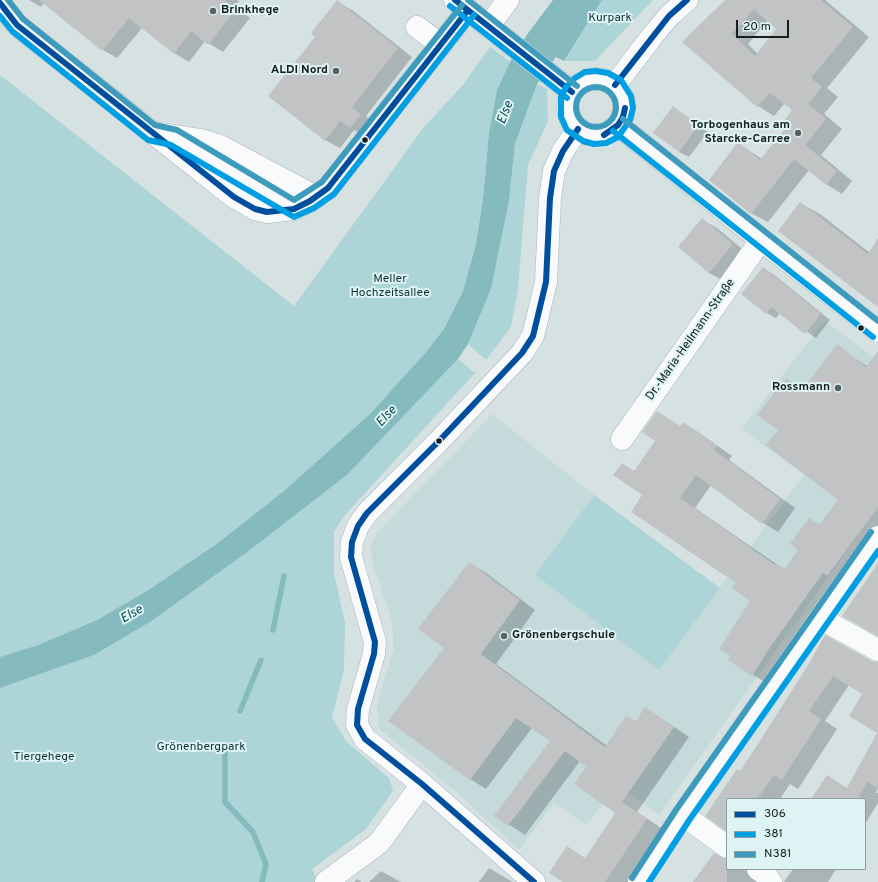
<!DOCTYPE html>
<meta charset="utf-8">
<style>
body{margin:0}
#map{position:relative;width:878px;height:882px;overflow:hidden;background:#d6e1e2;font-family:Overpass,sans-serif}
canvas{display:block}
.legend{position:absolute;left:726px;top:798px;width:140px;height:72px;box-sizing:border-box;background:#def3f4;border:1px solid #8e9e9e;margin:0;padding:5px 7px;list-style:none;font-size:12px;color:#161e1e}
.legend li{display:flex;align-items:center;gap:8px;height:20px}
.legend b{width:20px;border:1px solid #8e9e9e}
.scale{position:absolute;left:736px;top:20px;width:53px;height:18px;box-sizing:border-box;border:2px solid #161e1e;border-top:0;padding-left:5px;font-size:12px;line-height:14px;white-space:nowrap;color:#161e1e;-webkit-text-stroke:3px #def3f4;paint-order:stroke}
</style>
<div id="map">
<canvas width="878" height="882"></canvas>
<ul class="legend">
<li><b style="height:5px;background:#004f9f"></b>306</li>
<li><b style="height:5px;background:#009fe3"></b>381</li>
<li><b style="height:5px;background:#3d9bbe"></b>N381</li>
</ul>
<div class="scale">20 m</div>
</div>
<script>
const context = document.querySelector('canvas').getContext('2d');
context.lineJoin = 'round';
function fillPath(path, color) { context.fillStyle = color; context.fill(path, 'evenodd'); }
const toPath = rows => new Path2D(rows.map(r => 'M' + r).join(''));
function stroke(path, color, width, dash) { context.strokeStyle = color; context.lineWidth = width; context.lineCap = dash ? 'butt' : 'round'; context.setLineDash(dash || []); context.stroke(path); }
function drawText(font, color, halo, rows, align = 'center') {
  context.font = font + ' Overpass,sans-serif'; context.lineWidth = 4; context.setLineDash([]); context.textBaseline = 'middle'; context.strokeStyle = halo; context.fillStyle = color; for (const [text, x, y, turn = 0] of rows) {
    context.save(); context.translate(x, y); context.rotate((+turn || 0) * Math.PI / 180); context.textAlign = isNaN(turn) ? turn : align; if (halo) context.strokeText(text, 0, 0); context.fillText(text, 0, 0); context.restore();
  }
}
fillPath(toPath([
 [824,321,878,360,867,522,659,815,617,786,586,825,554,803,519,850,455,791,379,729,377,703,394,649,392,622,372,561,371,546,377,533,492,414,594,495,535,575,659,669,804,475,742,429]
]), '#c4dadb');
fillPath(toPath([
 [602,0,653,0,595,61,564,61],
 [490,47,510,62,497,90,489,133,483,199,476,244,463,291,444,329,426,352,370,414,285,490,218,543,150,589,97,620,38,645,0,657,0,75,294,306,424,127,463,85],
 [537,84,547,89,548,121,528,165,518,289,511,327,486,360,468,344,491,289,509,201,515,144],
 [458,359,475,373,344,516,334,532,334,573,345,623,344,669,332,718,346,741,389,778,393,791,366,829,312,869,318,882,0,882,0,688,94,655,150,622,246,553,347,475],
 [594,495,720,588,659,670,535,575]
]), '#add4d6');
fillPath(toPath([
 [553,0,602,0,564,61,556,57,537,84,515,144,509,201,491,289,468,344,458,359,347,475,246,553,150,622,94,655,0,688,0,657,38,645,97,620,150,589,218,543,285,490,370,414,426,352,444,329,463,291,476,244,483,199,489,133,497,90,510,62,526,36]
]), '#85babe');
fillPath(toPath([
 [29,0,237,0,239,1,235,6,250,18,223,52,205,41,189,62,174,53,142,28,117,58,103,50,44,3,41,7],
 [727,0,825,0,869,37,827,88,838,97,824,114,842,129,821,155,852,181,842,194,826,184,809,170,768,222,751,213,739,144,762,159,791,122,794,110,785,103,774,116,758,106,684,42],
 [768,20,777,29,758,54,748,44],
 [337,2,352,10,412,57,366,116,375,124,365,136,354,130,340,148,325,140,317,36],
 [673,107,708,132,689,157,679,152],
 [800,203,820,214,870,253,878,240,878,305],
 [702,220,717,228,747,253,724,281,709,273,679,247],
 [763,268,773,274,830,320,816,338,780,313,776,318,767,313],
 [837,346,868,367,878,360,878,535,768,684,729,660,752,601,737,583,644,495,635,472,683,423,698,432,732,456,729,460,795,508,778,532,763,523,711,485,695,508,785,570,800,550,809,519,820,525,839,500,779,430,786,379,804,390],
 [469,563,486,573,535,610,496,664,607,746,636,722,646,708,689,737,637,812,663,829,628,882,565,882,586,859,616,813,587,766,580,761,525,835,496,816,551,741,532,728,486,789,470,779,446,648],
 [872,662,878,663,878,732,863,694,849,685,825,721,837,729,798,789,790,784,780,799,727,799,727,830,706,815,741,772,811,663],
 [878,758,878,788,876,793,878,793,878,803,865,824,865,799,813,799,847,788],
 [727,860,727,869,745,869,766,882,694,882],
 [489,868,513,882,479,882],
 [793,869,836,869,828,882,784,882],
 [381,871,401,882,369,882],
 [357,879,362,882,354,882]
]), '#0003');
stroke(toPath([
 [273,630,284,576],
 [240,711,261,660],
 [225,747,225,802,253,832,266,864,262,882]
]), '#85babe', 5.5);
fillPath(toPath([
 [39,0,225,0,236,9,208,45,191,31,174,54,129,18,102,51],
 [337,0,398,48,352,107,361,115,350,128,340,121,325,141,268,96,315,37,311,33],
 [725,0,821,0,853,27,811,78,822,87,808,104,826,119,805,145,837,171,826,185,794,159,751,214,709,180,738,142,760,160,790,122,785,119,792,110,770,93,757,107,682,42],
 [754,9,776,29,755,56,732,34],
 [673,106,699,125,679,152,653,133],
 [800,202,868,254,878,238,878,307,778,231],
 [702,218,733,244,709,273,678,247],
 [763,267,821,314,805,334,771,307,766,314,741,294],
 [837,344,866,367,878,351,878,507,827,576,823,573,771,646,752,676,728,660,731,656,719,649,750,601,732,588,736,583,631,512,642,495,613,475,622,463,634,471,655,441,642,432,657,411,680,426,683,422,717,446,714,450,780,499,762,524,696,475,680,498,775,565,776,563,785,569,798,550,790,544,809,518,819,525,838,500,766,445,778,430,757,415,786,378,802,390],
 [469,562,520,600,481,654,605,747,626,716,636,721,645,707,674,727,622,802,647,819,605,882,563,882,549,873,567,846,585,858,615,813,574,784,586,767,565,751,508,826,494,816,550,741,516,718,470,780,388,721,444,648,418,629],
 [878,563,878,636,842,616],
 [825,635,872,661,878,662,878,788,867,782,859,796,864,799,811,799,827,775,847,788,877,733,849,716,862,694,833,676,809,711,821,719,782,780,774,775,757,799,727,799,727,832,705,816,737,769,740,771,758,744,810,662],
 [714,853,727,859,727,882,693,882]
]), '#c2c3c4');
const minor = toPath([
 [455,0,572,92],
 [0,3,17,25,201,171,234,197,255,209,267,212,294,209,310,201,328,188,468,10],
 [417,27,441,45],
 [488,27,508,0],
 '568 107a28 28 0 1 1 56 0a28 28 0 1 1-56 0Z',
 [615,85,653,35,669,16,687,0],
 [618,125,761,240,878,331],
 [155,133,201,140,220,146,316,197],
 [187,145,294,209],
 [622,439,761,240],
 [820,618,878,650],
 [683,815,727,847],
 [758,869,765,874,771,882],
 [326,882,379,843,422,784],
 [534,882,422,784,365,739,357,725,358,709,374,654,375,642,351,557,352,542,358,526,367,513,439,441,522,353,533,336,546,282,550,198,554,171,563,151,578,129],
 [639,882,683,815,820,618,878,537]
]);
stroke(minor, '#acb4b5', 23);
stroke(minor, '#f9fafb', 22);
stroke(toPath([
 [455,0,572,92],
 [0,3,17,25,234,197,255,209,267,212,294,209,310,201,328,188,468,10],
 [615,85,669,16,687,0],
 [604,135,618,125,623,117,625,108],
 [534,882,422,784,365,739,357,725,358,709,374,654,375,642,351,557,352,542,358,526,367,513,439,441,522,353,533,336,546,282,550,198,554,171,563,151,578,129]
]), '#004f9f', 6);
stroke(toPath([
 [450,6,567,98],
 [0,16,12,31,148,140,171,145,294,217,314,208,334,194,474,15],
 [566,128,561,117,561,97,566,87,575,78,585,72,596,71,608,73,621,80,631,96,633,108,630,120,618,137,606,143,594,144,583,141,567,130],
 [613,131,873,337],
 [649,882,690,819,878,551]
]), '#009fe3', 6);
stroke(toPath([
 [8,0,23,19,155,125,177,130,294,200,322,182,462,5],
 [468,0,577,86],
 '576 107a20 20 0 1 1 40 0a20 20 0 1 1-40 0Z',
 [623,119,878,321],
 [632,878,676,810,871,532]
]), '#3d9bbe', 6);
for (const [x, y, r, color] of [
 [213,11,4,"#596263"],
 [336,71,4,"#596263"],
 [798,133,4,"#596263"],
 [365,140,3.5,"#161e1e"],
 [861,328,3.5,"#161e1e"],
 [838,388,4,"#596263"],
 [439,441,3.5,"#161e1e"],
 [504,636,4,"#596263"]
]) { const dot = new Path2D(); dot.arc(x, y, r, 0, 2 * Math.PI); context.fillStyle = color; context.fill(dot); stroke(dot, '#def3f4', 1.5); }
drawText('bold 12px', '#161e1e', '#def3f4', [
 ["Brinkhege",221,11,"left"],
 ["ALDI Nord",328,71],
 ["Torbogenhaus am",790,126],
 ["Starcke-Carree",790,140],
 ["Rossmann",830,388],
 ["Grönenbergschule",512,636,"left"]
], 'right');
drawText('12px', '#0e3335', '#def3f4', [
 ["Kurpark",610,19],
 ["Meller",390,280],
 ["Hochzeitsallee",390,294],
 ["Grönenbergpark",201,748],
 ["Tiergehege",44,758]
]);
drawText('12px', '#161e1e', '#def3f4', [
 ["Dr.-Maria-Heilmann-Straße",691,340,-55]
]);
drawText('italic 13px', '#0b4d51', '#def3f4', [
 ["Else",506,113,-69],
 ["Else",387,417,-47],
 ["Else",132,615,-30]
]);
</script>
